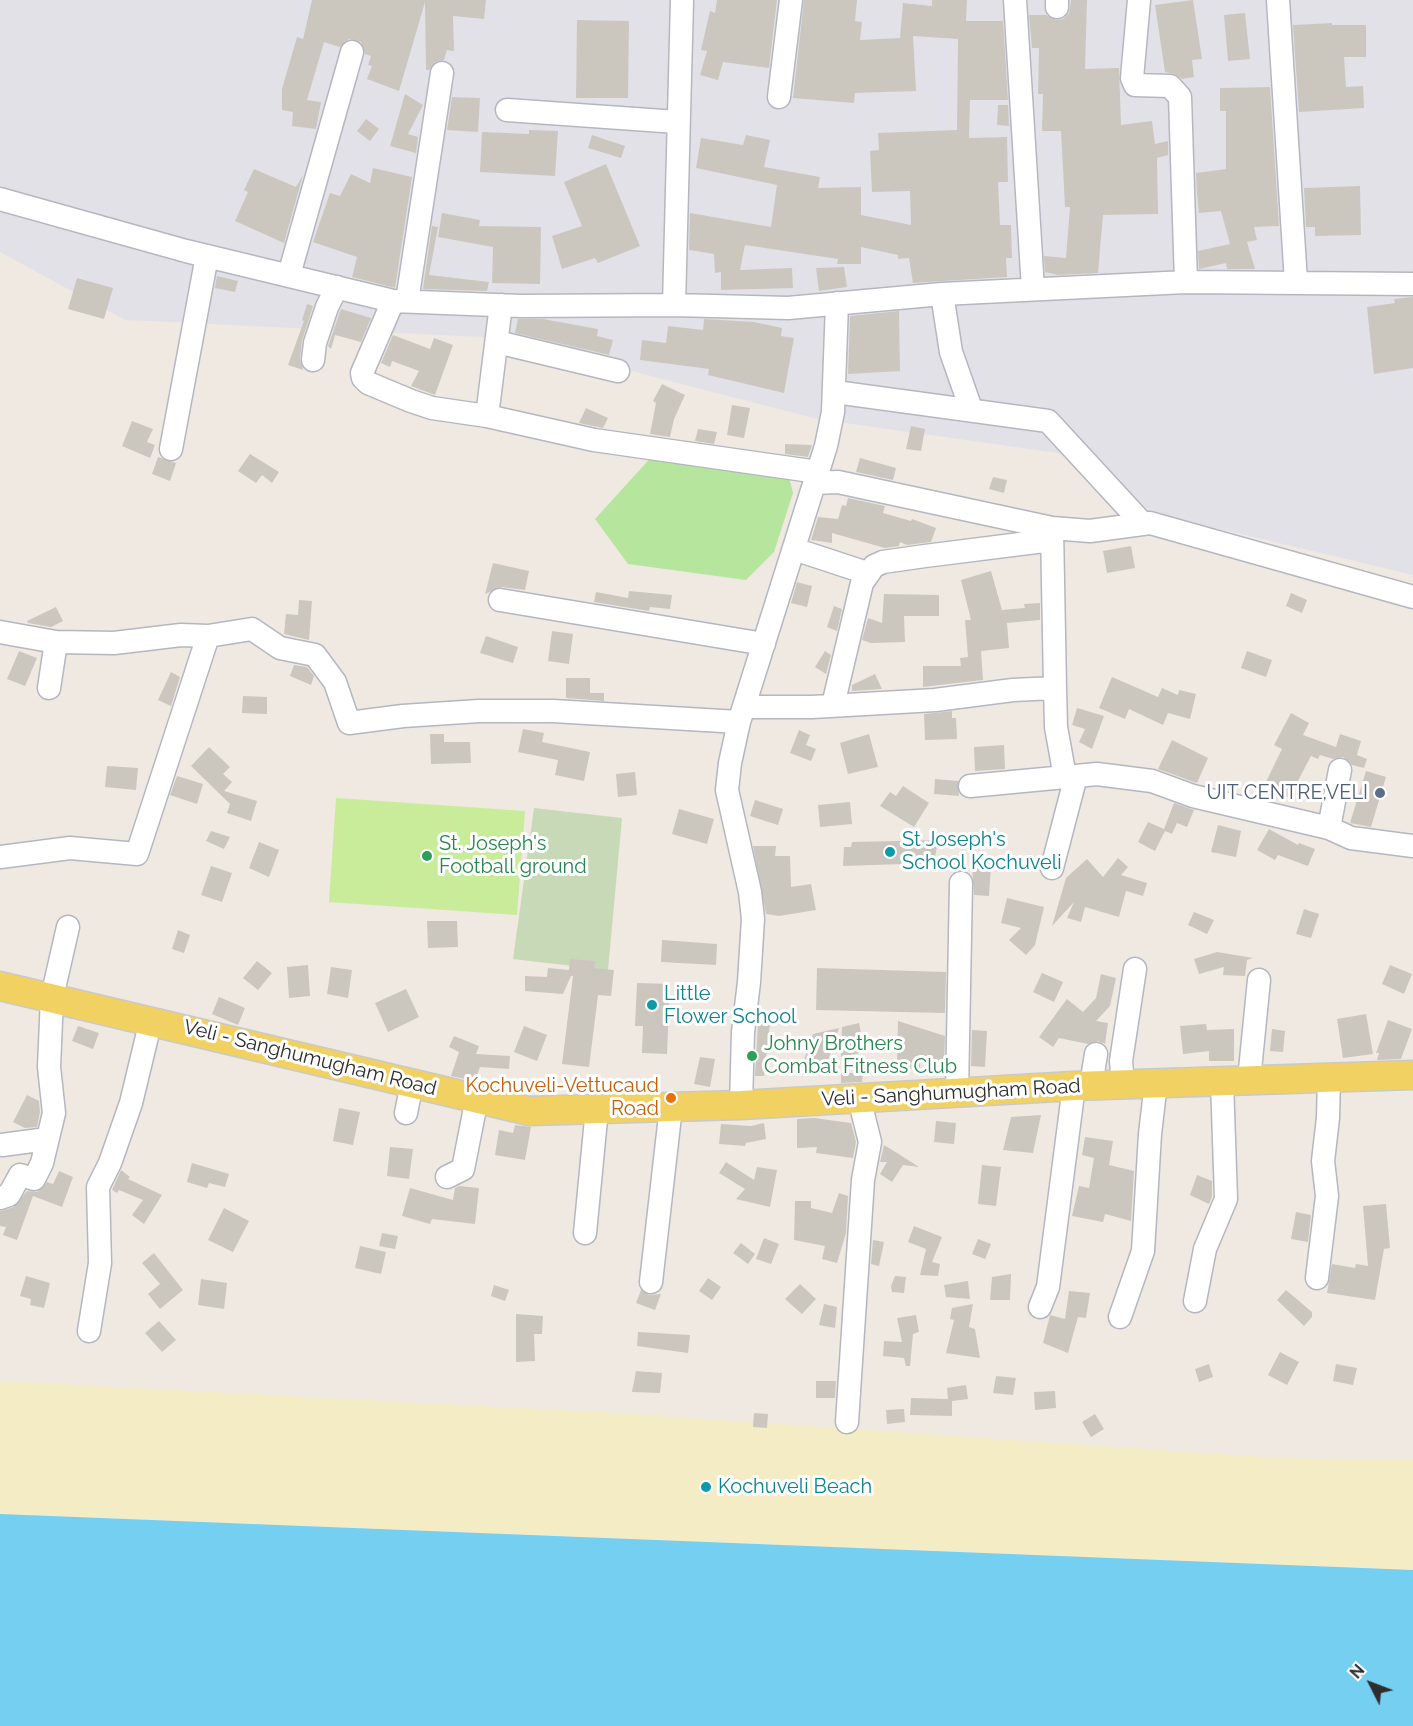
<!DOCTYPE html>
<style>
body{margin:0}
#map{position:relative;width:1413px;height:1726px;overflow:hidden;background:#efe9e1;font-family:Raleway,sans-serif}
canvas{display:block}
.north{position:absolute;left:1341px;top:1654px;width:60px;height:60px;-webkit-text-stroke:4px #fff;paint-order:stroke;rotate:312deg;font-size:16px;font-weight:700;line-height:24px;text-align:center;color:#2e2e2e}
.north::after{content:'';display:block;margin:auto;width:21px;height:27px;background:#2e2e2e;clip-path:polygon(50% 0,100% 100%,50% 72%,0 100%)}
</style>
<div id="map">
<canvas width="1413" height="1726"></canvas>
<div class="north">N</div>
</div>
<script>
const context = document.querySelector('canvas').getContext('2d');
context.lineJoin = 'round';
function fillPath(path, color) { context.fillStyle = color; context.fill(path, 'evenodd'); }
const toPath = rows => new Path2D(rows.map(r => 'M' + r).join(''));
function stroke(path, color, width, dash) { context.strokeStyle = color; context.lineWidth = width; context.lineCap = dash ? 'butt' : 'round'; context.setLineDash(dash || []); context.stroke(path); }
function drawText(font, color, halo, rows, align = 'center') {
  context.font = font + ' Raleway,sans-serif'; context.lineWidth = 6; context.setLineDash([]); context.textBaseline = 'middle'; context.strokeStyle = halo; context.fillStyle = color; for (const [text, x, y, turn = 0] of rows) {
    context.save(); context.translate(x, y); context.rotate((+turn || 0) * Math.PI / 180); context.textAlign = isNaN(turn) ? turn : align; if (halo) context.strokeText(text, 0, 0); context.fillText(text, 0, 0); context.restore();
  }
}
fillPath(toPath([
 [0,0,1413,0,1413,575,1153,513,1079,456,817,419,504,338,125,320,0,252]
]), '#e3e1e8');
fillPath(toPath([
 [666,441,786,466,793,493,774,552,746,580,628,564,595,519]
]), '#b6e59e');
fillPath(toPath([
 [0,1381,616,1413,1278,1458,1413,1460,1413,1570,0,1514]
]), '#f3ecc5');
fillPath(toPath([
 [534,808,622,818,608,970,513,959]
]), '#c8d9b8');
fillPath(toPath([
 [336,798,525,811,517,915,329,902]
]), '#c9ec9a');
fillPath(toPath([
 [0,1514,1413,1570,1413,1726,0,1726]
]), '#75cff0');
fillPath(toPath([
 [312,0,486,0,484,19,453,16,454,51,447,50,444,60,437,61,429,70,426,70,425,2,399,91,367,79,372,66,368,65,371,56,365,54,361,42,349,39,340,47,324,42,307,100,321,102,316,129,292,126,293,112,282,110,282,89,297,37,303,39],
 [717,0,777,0,769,68,723,62,718,80,700,75,707,51,701,50,710,11,715,13],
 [804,0,857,0,855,21,862,22,860,40,900,38,903,3,932,6,932,0,967,0,966,21,1003,21,1008,100,970,100,969,138,1007,137,1008,182,998,182,1000,225,1011,225,1012,258,1006,258,1007,277,913,283,909,258,898,259,898,255,861,247,861,264,837,264,838,259,745,245,740,270,792,268,793,288,721,290,721,272,715,273,714,254,689,250,690,213,771,227,777,185,696,168,701,138,743,145,746,135,770,140,764,167,820,177,818,188,861,187,861,215,911,225,910,191,872,192,870,151,879,150,878,133,957,130,958,39,913,36,916,91,855,93,854,103,793,98],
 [1071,0,1087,0,1085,69,1119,68,1121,125,1152,121,1155,144,1168,141,1168,155,1157,158,1158,214,1103,215,1098,273,1058,275,1045,272,1044,256,1066,258,1070,207,1065,207,1061,131,1042,131,1043,94,1038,94,1039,48,1032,48,1029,15,1046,15,1056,20,1063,19,1069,13],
 [1193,0,1202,59,1192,60,1194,77,1182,79,1175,74,1165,72,1155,5],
 [1245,13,1250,59,1228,61,1224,15],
 [577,20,629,21,628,98,576,98],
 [1332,23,1332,25,1366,25,1366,57,1344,57,1346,87,1363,86,1364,108,1299,112,1293,25],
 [1270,87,1279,226,1254,227,1257,240,1247,242,1255,269,1227,269,1226,263,1199,269,1198,251,1230,244,1221,211,1199,213,1197,193,1196,173,1226,169,1226,111,1220,111,1220,88],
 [405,94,423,105,408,134,418,137,416,153,390,146],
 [452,97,480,98,478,132,447,130],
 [998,105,1008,105,1009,126,997,125],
 [366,119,379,129,370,141,357,131],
 [529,130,558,131,555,176,480,172,482,132,529,134],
 [592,135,625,146,621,158,588,148],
 [606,164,640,246,598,263,595,258,562,269,552,236,582,226,564,182],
 [373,168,412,177,395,288,352,277,357,257,313,242,330,193,340,196,351,174,370,183],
 [254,169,296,187,303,175,284,243,235,221,248,192,244,190],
 [1360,186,1361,235,1315,236,1315,227,1306,227,1304,188],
 [442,213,480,220,479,226,541,227,540,284,492,283,493,247,438,237],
 [432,226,438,227,429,275,489,282,487,291,423,289],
 [844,267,847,287,819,291,816,268],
 [217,276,238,281,235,292,215,288],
 [77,278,113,288,104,319,68,309],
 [1413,297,1413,368,1374,374,1367,307,1395,303,1394,299],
 [307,304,313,306,302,341,300,359,303,370,288,365,304,321,302,320],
 [341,309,371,318,361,342,335,335,331,349,328,346],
 [899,311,900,371,848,374,850,316],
 [518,319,543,319,598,329,597,336,613,340,609,355,515,333],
 [704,319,754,322,782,328,781,336,794,338,784,393,708,375,709,369,640,360,642,340,666,343,668,326,703,330],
 [393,335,430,349,434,338,453,345,435,395,411,386,419,371,392,361,390,367,381,363],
 [662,384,685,395,674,419,670,437,650,434,656,403,653,401],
 [732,405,750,408,744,438,727,435],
 [586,408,608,418,603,428,579,423],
 [132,421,153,429,147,442,155,445,150,458,122,446],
 [911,426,925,429,921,451,906,449],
 [698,429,717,432,714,444,695,441],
 [785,444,812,445,808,457,785,454],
 [250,454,279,472,272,483,262,475,256,483,238,471],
 [158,457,176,463,170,481,152,474],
 [860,458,896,468,893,480,856,472],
 [993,477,1007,480,1004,493,989,489],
 [848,498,885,506,883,513,911,521,912,519,936,528,931,542,907,545,900,542,899,546,885,548,832,533,832,543,811,540,818,517,838,519,842,505,846,506],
 [1131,546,1135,568,1107,573,1103,551],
 [493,563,529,571,525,590,502,587,485,594],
 [991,571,1002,610,1025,608,1024,604,1040,603,1040,620,1007,623,1009,648,981,651,983,680,923,687,923,666,961,666,960,658,968,657,965,620,971,620,961,580],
 [797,582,812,586,807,607,791,603],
 [629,591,672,595,670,609,650,607,649,611,594,602,596,592,628,598],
 [1291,593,1307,600,1302,613,1286,606],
 [884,594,939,595,939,616,904,616,905,642,871,643,862,640,868,618,882,623],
 [299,600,312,601,309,640,284,634,286,614,298,615],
 [834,606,842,609,837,631,827,627],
 [56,607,63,621,51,627,28,623,27,621],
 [552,631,573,634,569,664,548,661],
 [486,636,518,647,513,663,480,653],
 [19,651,37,658,25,686,7,679],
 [825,651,831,655,826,674,815,667],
 [1247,651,1272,660,1266,677,1241,668],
 [294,665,307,667,314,676,311,685,290,676],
 [171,672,180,677,171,706,158,700],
 [875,674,882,689,852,691,852,685],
 [1112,677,1158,697,1162,688,1178,695,1179,690,1196,694,1190,719,1168,713,1163,725,1129,709,1125,719,1099,708],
 [566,678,590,678,590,693,604,693,604,701,566,698],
 [243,696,267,697,267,714,242,713],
 [1077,708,1104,716,1092,749,1079,742,1085,729,1072,725],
 [952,711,952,718,956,718,957,739,925,740,924,714],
 [1291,713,1309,723,1303,735,1336,747,1340,734,1361,741,1357,755,1367,759,1364,768,1352,765,1343,757,1333,759,1320,755,1318,759,1311,756,1289,798,1264,786,1282,749,1274,745],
 [523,729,544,733,542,742,590,752,584,781,555,775,558,760,518,752],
 [799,730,810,735,806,745,816,749,811,761,790,753],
 [430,734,444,734,444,742,470,742,471,763,431,764],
 [869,734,878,767,848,774,840,743],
 [1172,740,1208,758,1197,783,1158,769],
 [1004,745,1005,769,975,771,974,747],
 [209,747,230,767,223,774,232,782,224,791,257,801,251,821,227,813,230,804,191,766],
 [107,766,138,768,136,790,105,787],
 [1366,771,1386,777,1371,827,1350,823],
 [635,772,637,795,618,797,616,774],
 [177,776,203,784,197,804,170,795],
 [935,779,958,781,959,796,934,794],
 [903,786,929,803,914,827,880,806,890,792,896,796],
 [755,800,783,809,778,825,750,816],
 [850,802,852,824,820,827,818,805],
 [1174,803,1194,810,1187,827,1177,823,1172,834,1165,831,1155,851,1138,842,1148,822,1164,829],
 [679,809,714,819,707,844,672,834],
 [1218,825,1241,831,1236,857,1211,852],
 [1269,829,1298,845,1299,843,1315,849,1308,866,1278,855,1275,860,1257,850],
 [211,831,230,837,224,849,206,841],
 [938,840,934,863,843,866,844,847,851,847,852,842],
 [259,842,279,850,269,877,249,868],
 [753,846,776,846,775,856,790,856,791,887,811,884,816,910,779,916,766,914],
 [1118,858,1128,867,1121,875,1147,883,1143,896,1126,891,1119,917,1085,907,1081,922,1067,918,1074,902,1052,926,1066,878,1087,859,1103,877],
 [972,865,991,866,989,896,974,895],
 [211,866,232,873,222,902,201,895],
 [1007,898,1044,907,1035,945,1026,955,1009,940,1021,928,1001,923],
 [1304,909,1319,914,1311,938,1296,934],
 [1194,912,1214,920,1207,934,1188,925],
 [427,921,457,921,458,947,428,948],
 [178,930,190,935,184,953,172,949],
 [662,940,717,944,716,965,661,962],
 [1217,952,1253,958,1247,960,1245,976,1223,975,1224,967,1199,974,1194,959],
 [570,959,595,961,594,968,614,970,611,996,598,995,589,1067,562,1064,573,976,571,976,563,994,525,991,525,976,547,977,548,968,569,970],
 [257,961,272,973,258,990,243,978],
 [308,965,310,996,289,998,287,967],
 [1390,965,1412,974,1404,994,1382,984],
 [331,967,352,970,348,998,327,994],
 [817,968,946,972,945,1013,816,1010],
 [1042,973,1063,982,1054,1002,1033,992],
 [1101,974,1116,978,1110,1006,1096,1021,1108,1023,1105,1044,1098,1041,1088,1044,1059,1038,1053,1047,1039,1037,1067,999,1083,1012,1096,998],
 [637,983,670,984,667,1054,642,1053,643,1026,635,1026],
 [406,989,419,1017,388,1032,375,1003],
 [219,997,245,1008,238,1025,212,1014],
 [1366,1014,1373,1054,1343,1058,1337,1019],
 [1388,1020,1412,1029,1401,1059,1377,1060,1379,1053,1376,1053],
 [898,1021,945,1036,944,1066,920,1058,920,1069,897,1069],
 [758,1022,770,1024,764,1076,755,1076],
 [859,1023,865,1052,841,1057,842,1027],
 [1206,1024,1207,1030,1234,1029,1234,1061,1209,1061,1209,1051,1183,1054,1180,1026],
 [78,1026,99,1033,93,1049,72,1041],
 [524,1026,547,1035,537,1061,514,1052],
 [839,1028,828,1060,802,1066,813,1034],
 [1272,1029,1285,1031,1283,1052,1270,1051],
 [972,1030,987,1031,985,1067,971,1066],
 [454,1036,479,1046,476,1054,510,1056,509,1069,480,1067,475,1081,451,1076,459,1052,449,1047],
 [700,1057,715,1059,710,1087,694,1084],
 [841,1073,863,1073,862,1082,841,1083],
 [27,1095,39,1101,40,1112,37,1127,25,1128,13,1122],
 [339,1108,360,1112,353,1145,333,1141],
 [1041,1115,1033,1153,1003,1150,1011,1117],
 [814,1118,851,1123,856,1142,853,1158,816,1153,817,1147,797,1148,797,1119],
 [936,1121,956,1123,954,1144,934,1142],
 [764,1123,766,1139,746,1143,745,1146,719,1144,721,1124,751,1126],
 [515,1125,531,1127,525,1160,495,1155,499,1130,513,1133],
 [1085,1137,1113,1141,1109,1165,1134,1171,1131,1221,1105,1214,1103,1222,1072,1216,1079,1186,1089,1188,1094,1158,1082,1155],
 [884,1145,894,1151,919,1167,903,1165,892,1182,880,1174,887,1162,880,1162],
 [390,1147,413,1149,409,1179,387,1176],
 [726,1162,754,1180,757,1167,777,1170,770,1207,736,1199,745,1189,719,1173],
 [192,1163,229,1174,225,1187,209,1183,207,1188,187,1182],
 [982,1165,1001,1167,996,1206,978,1204],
 [121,1170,130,1177,128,1179,162,1195,144,1224,132,1215,143,1200,119,1190,117,1193,112,1190],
 [59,1171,73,1177,62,1207,33,1196,17,1240,3,1235,6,1227,0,1226,0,1211,14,1207,27,1191,37,1192,47,1182,53,1184],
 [1197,1175,1212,1181,1212,1197,1209,1204,1190,1195],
 [459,1186,479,1188,475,1224,432,1219,430,1224,402,1216,410,1188,453,1200,455,1188],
 [839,1193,848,1196,846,1233,837,1263,822,1259,825,1246,794,1240,795,1201,811,1201,811,1208,832,1213],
 [1386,1204,1390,1248,1384,1249,1375,1300,1327,1293,1332,1264,1355,1268,1356,1264,1368,1266,1363,1206],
 [224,1208,249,1221,233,1252,208,1240],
 [1296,1212,1311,1215,1308,1242,1291,1239],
 [914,1226,942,1237,932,1262,940,1264,938,1276,920,1275,926,1249,908,1242],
 [382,1233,398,1236,395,1249,379,1246],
 [764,1238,779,1244,771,1264,756,1259],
 [978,1239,991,1244,985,1259,972,1254],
 [873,1240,884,1242,879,1266,871,1264],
 [741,1243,755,1254,748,1264,733,1253],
 [360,1246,386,1252,381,1274,355,1268],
 [154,1253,183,1290,160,1309,148,1294,160,1284,142,1263],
 [1011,1274,1010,1300,990,1300,992,1277],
 [26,1276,50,1283,44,1308,30,1305,31,1299,20,1296],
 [895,1276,906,1277,904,1293,892,1292,891,1286],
 [708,1278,721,1287,712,1300,699,1291],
 [201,1279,227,1283,224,1309,198,1305],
 [968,1281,970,1299,946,1297,944,1285],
 [800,1284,816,1299,802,1314,785,1299],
 [494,1285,509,1290,505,1301,491,1296],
 [641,1290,649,1295,661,1294,655,1310,636,1303],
 [1286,1290,1312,1312,1312,1317,1304,1326,1277,1300],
 [1069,1291,1090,1293,1086,1318,1078,1317,1068,1353,1043,1343,1050,1315,1065,1319],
 [824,1304,837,1307,835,1328,819,1325],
 [973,1304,969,1327,975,1329,980,1358,946,1353,954,1320,950,1319,952,1308],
 [516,1314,543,1316,542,1334,534,1334,535,1361,516,1362],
 [916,1315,919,1332,913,1334,910,1366,906,1366,904,1358,883,1356,884,1341,902,1342,897,1318],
 [159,1321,176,1340,162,1352,145,1333],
 [638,1332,690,1335,688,1353,637,1346],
 [1280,1352,1299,1362,1287,1385,1268,1375],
 [1209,1364,1213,1377,1199,1382,1195,1369],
 [1336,1364,1357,1368,1353,1385,1333,1381],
 [636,1371,662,1373,660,1393,632,1392],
 [996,1376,1016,1378,1013,1395,993,1393],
 [816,1381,836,1381,835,1398,816,1398],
 [966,1385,968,1399,952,1401,952,1416,910,1415,911,1398,948,1399,947,1388],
 [1055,1391,1056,1408,1035,1410,1034,1392],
 [904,1409,905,1422,887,1424,886,1410],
 [754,1413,768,1414,767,1428,753,1427],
 [1095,1414,1104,1429,1091,1437,1082,1422]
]), '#cbc7bf');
const minor = toPath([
 [1015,0,1033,289],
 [1057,0,1057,7],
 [1139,0,1132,78,1135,85,1170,86,1180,97,1186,282],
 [1278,0,1296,282],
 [779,97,791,0],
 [507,110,677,122],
 [0,199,186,251,393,301,521,306,674,305,788,308,942,294,1186,282,1413,284],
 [289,275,352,52],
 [942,294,951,352,971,409],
 [393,301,362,373,363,378,368,383,411,401,432,408,487,416,594,440,818,472],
 [407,301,442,73],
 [674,305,682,0],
 [497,342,618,371],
 [313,360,315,343,327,307,337,287],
 [835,392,1048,421,1143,524],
 [487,416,501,305],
 [171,449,207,256],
 [814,483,838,482,1052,528,1090,531,1150,523,1413,597],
 [794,549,867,573],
 [500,600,764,644],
 [0,632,56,642,114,643,181,635,208,636,252,629,280,648,315,655,335,682,349,723,403,716,479,711,553,711,739,722],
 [49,688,56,642],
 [1055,688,1056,727,1065,777],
 [833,705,862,583,874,566,883,562,925,556,1052,540],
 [745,707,812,707,935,700,1013,690,1055,688,1052,528],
 [970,786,1097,774,1152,781,1193,796,1329,828,1351,838,1413,846],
 [1329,828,1340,770],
 [0,857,70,848,137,854,208,636],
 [1052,868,1076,776],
 [1249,1080,1259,980],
 [1123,1084,1121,1061,1135,969],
 [1091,1085,1096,1054],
 [957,1092,961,883],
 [741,1105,743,1032,749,982,753,919,750,892,727,790,730,763,739,722,826,446,833,412,837,303],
 [406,1113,412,1083],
 [2,1145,47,1139],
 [447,1177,463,1169,477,1098],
 [0,1198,9,1195,20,1175,34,1179,42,1163,54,1113,49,1067,52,997,68,927],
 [585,1233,597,1109],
 [1317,1278,1327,1196,1323,1161,1328,1118,1329,1078],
 [651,1282,671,1107],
 [1195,1301,1205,1249,1226,1199,1222,1081],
 [1040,1307,1048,1287,1074,1086],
 [1120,1317,1143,1251,1150,1134,1156,1083],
 [89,1331,100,1263,98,1187,110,1163,131,1103,151,1020],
 [847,1422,863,1180,870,1142,859,1098]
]);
const major = toPath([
 [0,986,529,1111,741,1105,1074,1086,1413,1075]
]);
stroke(minor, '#b4b7c1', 25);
stroke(major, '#c9c9c9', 31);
stroke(minor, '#fff', 22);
stroke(major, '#f2d163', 28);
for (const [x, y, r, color] of [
 [1380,793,6,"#5c6f8a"],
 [890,852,6,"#0f9aa8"],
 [427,856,6,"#2e9e5b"],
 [652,1005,6,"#0f9aa8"],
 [752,1056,6,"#2e9e5b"],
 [671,1098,6,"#e8710a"],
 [706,1487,6,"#0f9aa8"]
]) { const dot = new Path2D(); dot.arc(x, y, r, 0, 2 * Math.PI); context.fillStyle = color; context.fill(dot); stroke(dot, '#fff', 2); }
drawText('20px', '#4e5e75', '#fff', [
 ["UIT CENTRE,VELI",1368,793]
], 'right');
drawText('20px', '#0d838f', '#fff', [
 ["St Joseph's",902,840],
 ["School Kochuveli",902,863],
 ["Little",664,994],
 ["Flower School",664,1017],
 ["Kochuveli Beach",718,1487]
], 'left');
drawText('20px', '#27864d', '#fff', [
 ["St. Joseph's",439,844],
 ["Football ground",439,867],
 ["Johny Brothers",764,1044],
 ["Combat Fitness Club",764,1067]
], 'left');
drawText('20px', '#2e2e2e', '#fff', [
 ["Veli - Sanghumugham Road",310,1058,14],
 ["Veli - Sanghumugham Road",951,1093,-3]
]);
drawText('20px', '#c56008', '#fff', [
 ["Kochuveli-Vettucaud",659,1086],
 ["Road",659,1109]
], 'right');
</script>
